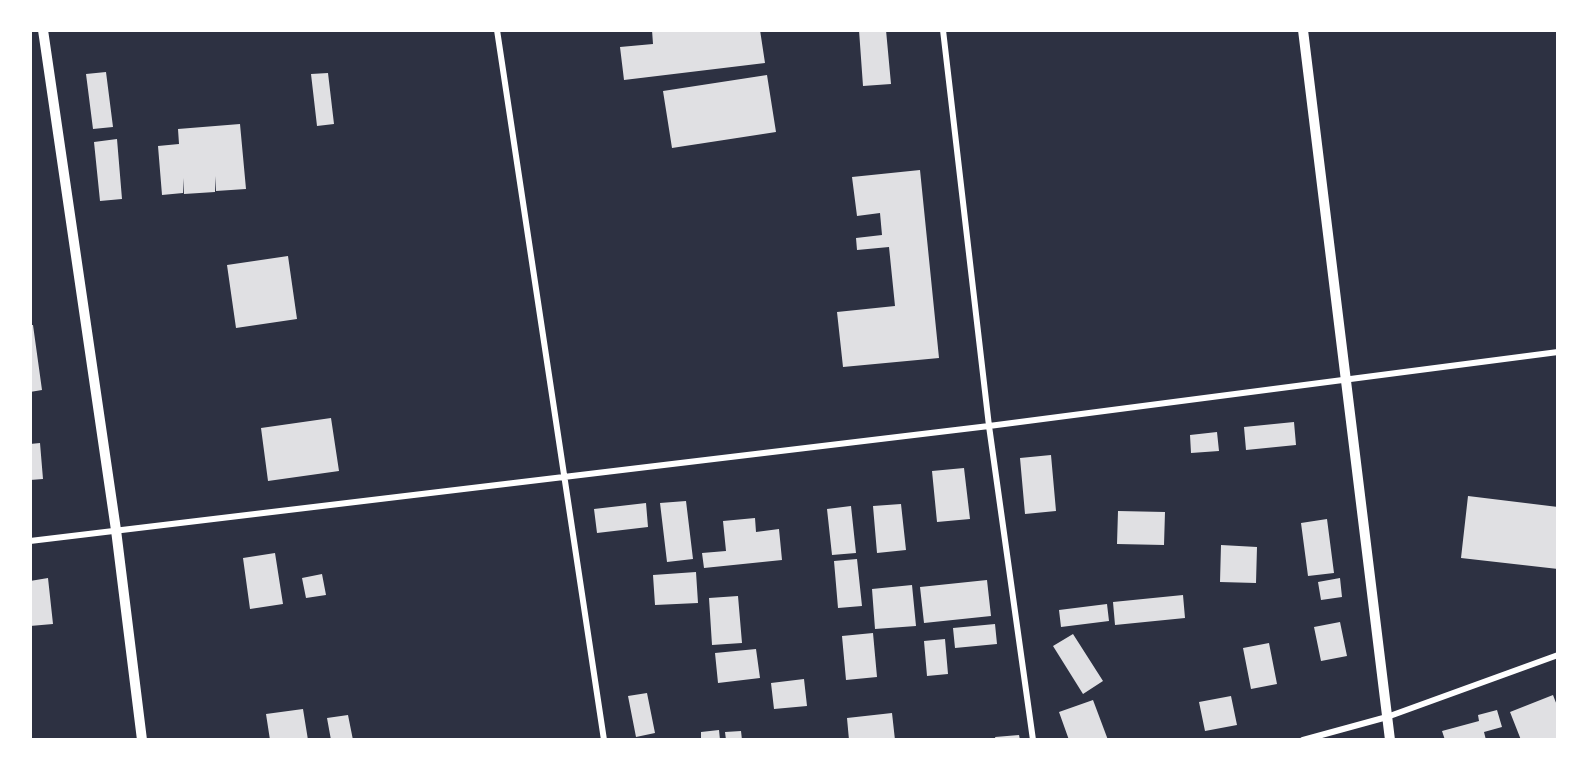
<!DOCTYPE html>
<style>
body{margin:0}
#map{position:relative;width:1588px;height:770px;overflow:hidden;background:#2d3142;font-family:Merriweather,serif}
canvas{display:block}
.frame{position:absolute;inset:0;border:32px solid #fff;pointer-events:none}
</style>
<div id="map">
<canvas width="1588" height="770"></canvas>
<div class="frame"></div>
</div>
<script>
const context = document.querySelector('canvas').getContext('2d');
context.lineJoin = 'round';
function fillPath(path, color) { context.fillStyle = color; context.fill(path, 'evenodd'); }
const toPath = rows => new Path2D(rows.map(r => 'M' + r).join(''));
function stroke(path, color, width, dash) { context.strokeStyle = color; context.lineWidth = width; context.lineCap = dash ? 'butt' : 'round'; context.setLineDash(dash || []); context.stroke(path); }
fillPath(toPath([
 [652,30,760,30,765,63,624,80,620,47,653,44],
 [859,30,886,30,891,84,863,86],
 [106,72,113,127,93,129,86,74],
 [328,73,334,124,317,126,311,74],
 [767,75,776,132,672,148,663,91],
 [240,124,246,189,216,191,215,176,215,192,184,194,183,178,183,193,162,195,158,146,179,144,178,129],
 [117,139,122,199,100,201,94,142],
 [920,170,939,358,843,367,837,312,895,306,889,247,857,250,856,238,882,235,880,213,857,216,852,177],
 [288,256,297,319,236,328,227,265],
 [30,325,33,325,42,390,30,392],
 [331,418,339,471,268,481,261,428],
 [1294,422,1296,445,1246,450,1244,427],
 [1217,432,1219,451,1191,453,1190,435],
 [40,443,43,479,30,480,30,444],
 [1051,455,1056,511,1025,514,1020,458],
 [964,468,970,519,937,522,932,471],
 [1468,496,1558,507,1558,569,1461,558],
 [686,501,693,559,667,562,660,503],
 [646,503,648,527,597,533,594,509],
 [901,504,906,550,877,553,873,506],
 [851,506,856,553,832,555,827,509],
 [1118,511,1165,512,1164,545,1117,544],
 [755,518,756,532,779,529,782,560,704,568,702,553,726,551,723,521],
 [1327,519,1334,573,1308,576,1301,523],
 [1221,545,1257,547,1256,583,1220,582],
 [275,553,283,604,250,609,243,558],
 [857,559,862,606,838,608,834,561],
 [696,572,698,603,655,605,653,575],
 [322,574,326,595,306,598,302,578],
 [48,578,53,624,30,626,30,581],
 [1340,578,1342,597,1321,600,1318,582],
 [987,580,991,616,924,623,920,587],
 [912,585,916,626,875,629,872,589],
 [1183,595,1185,618,1115,625,1113,602],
 [738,596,742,643,712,645,709,598],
 [1107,604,1109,621,1061,627,1059,610],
 [1340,622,1347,656,1321,661,1314,627],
 [995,624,997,644,955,648,953,628],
 [873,633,877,677,846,680,842,636],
 [1073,634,1103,681,1083,694,1053,646],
 [945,639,948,674,927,676,924,641],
 [1269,643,1277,684,1251,689,1243,648],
 [756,649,760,678,718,683,715,653],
 [804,679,807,706,774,709,771,683],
 [647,693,655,733,636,737,628,696],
 [1553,695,1558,708,1558,740,1521,740,1510,712],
 [1231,696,1237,725,1205,731,1199,702],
 [1093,700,1108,740,1069,740,1059,712],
 [303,709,308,740,270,740,266,714],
 [1497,710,1502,727,1484,732,1486,740,1445,740,1442,731,1479,721,1478,715],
 [892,713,895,740,849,740,847,718],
 [348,715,353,740,331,740,327,718],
 [719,730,720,740,701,740,701,732],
 [741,731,742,740,726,740,725,732],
 [1019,735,1020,740,996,740,995,737]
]), '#e0e0e3');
stroke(toPath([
 [497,30,604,740],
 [943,30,989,426,1033,740],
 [30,541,989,426,1558,352],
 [1303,740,1387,717,1558,655]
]), '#fff', 6);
stroke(toPath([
 [43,30,116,530,142,740],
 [1303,30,1390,740]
]), '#fff', 10);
</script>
